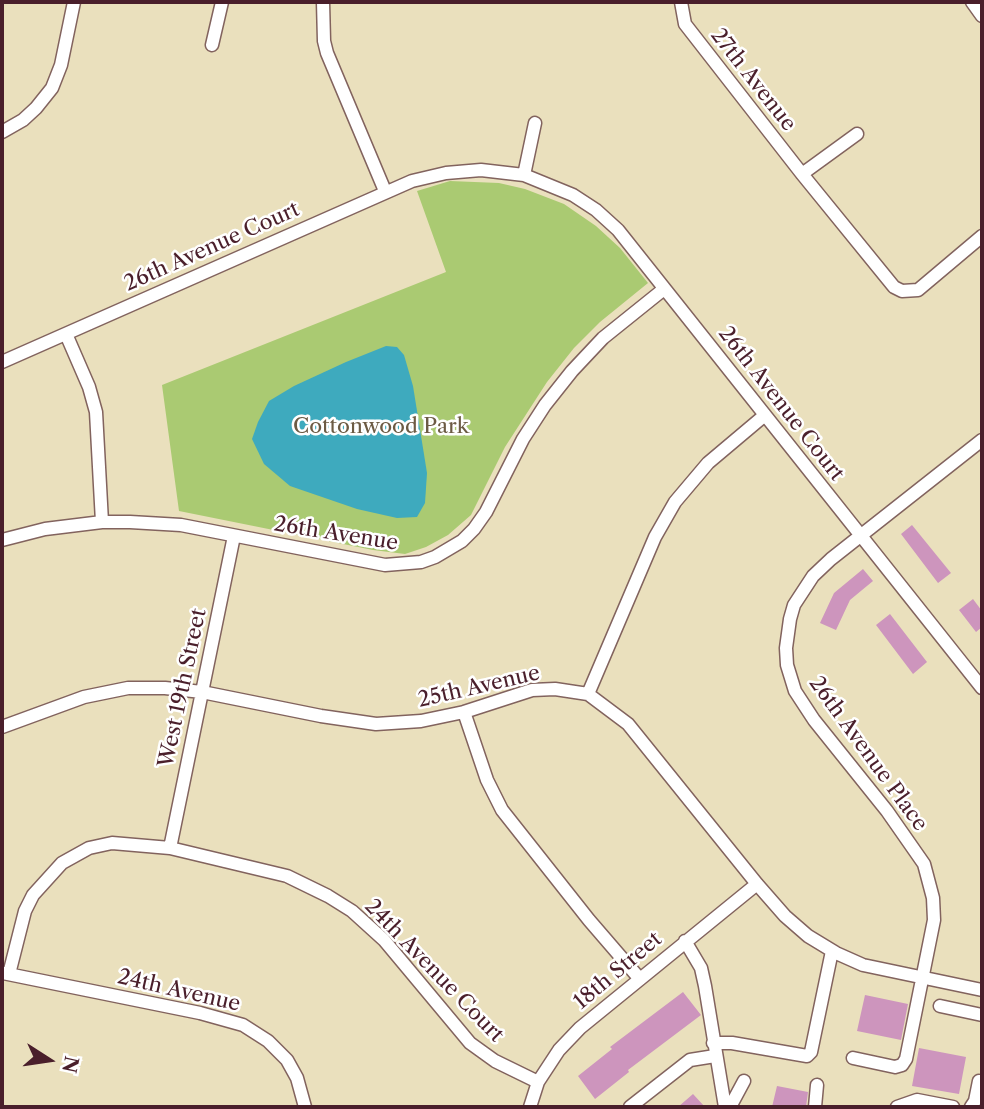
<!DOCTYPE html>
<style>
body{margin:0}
#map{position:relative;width:984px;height:1109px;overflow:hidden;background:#eae0bd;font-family:"Libre Caslon Text",serif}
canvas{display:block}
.frame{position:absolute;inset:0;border:4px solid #4a1f2b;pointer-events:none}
.north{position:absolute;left:14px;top:1025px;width:70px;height:70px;-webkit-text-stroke:5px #fff;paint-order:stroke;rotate:102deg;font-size:19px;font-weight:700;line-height:28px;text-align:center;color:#4a1f2b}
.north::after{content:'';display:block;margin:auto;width:24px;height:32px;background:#4a1f2b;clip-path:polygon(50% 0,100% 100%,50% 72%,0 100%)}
</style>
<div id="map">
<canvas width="984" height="1109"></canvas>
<div class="frame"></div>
<div class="north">N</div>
</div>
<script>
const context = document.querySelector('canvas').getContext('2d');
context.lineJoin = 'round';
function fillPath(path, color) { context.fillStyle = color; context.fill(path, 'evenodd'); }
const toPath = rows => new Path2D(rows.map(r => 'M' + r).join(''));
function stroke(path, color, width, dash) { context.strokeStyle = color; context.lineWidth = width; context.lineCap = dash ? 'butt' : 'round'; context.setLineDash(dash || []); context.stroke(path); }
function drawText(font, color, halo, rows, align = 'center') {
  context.font = font + ' "Libre Caslon Text",serif'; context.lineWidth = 5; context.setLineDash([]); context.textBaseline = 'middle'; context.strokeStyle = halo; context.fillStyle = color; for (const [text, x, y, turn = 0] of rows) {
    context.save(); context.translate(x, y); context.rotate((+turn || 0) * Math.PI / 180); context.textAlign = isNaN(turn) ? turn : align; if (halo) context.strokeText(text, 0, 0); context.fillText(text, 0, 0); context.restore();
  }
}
fillPath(toPath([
 [450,181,499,183,525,189,564,204,596,226,620,248,648,283,600,322,574,348,547,382,505,447,471,515,448,535,426,547,405,554,373,550,179,511,162,385,446,272,417,191]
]), '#aaca72');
fillPath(toPath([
 [386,346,397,347,404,355,413,386,427,473,425,503,417,517,397,518,357,509,290,486,264,464,252,439,258,422,269,401,294,386,346,362]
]), '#3eaabe');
fillPath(toPath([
 [912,525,951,573,938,583,901,534],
 [863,569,873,581,850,600,836,630,820,623,834,593],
 [973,599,982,611,982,627,976,632,959,610],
 [890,614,927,662,913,674,876,625],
 [683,992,701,1015,628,1070,629,1072,595,1099,578,1076,612,1049,610,1047],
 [865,995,908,1004,901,1040,857,1031],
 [919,1048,966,1057,959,1094,912,1086],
 [777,1086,808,1092,806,1107,772,1107],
 [693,1094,705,1107,678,1107]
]), '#cd95bd');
const minor = toPath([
 [323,2,324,41,327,53,385,191],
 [681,2,685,24,802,174,894,287,902,291,918,290,982,236],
 [972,2,982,16],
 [212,45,222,2],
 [2,132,23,120,36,108,52,88,61,65,74,2],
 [802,174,857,134],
 [524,175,535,123],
 [66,334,89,387,96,412,102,522],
 [2,362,412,181,446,173,481,170,524,175,573,195,596,210,618,230,982,688],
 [2,540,45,529,102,522,130,522,181,525,385,565,421,562,435,557,462,541,474,529,486,512,523,439,545,405,572,371,603,338,664,289],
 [588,694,655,537,675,502,708,463,765,415],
 [464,712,487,780,502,810,589,920,639,978],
 [2,727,84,697,128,688,165,688,202,692,321,716,376,724,421,721,464,712,532,690,555,689,588,694,628,724,757,884,785,916,808,936,836,953,863,965,982,990],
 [170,848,234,536],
 [685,941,701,968,705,986,725,1107],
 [3,973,200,1013,243,1025,268,1041,287,1060,297,1078,305,1107],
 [9,974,25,911,33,895,62,863,89,848,112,843,170,848,287,876,328,896,352,911,384,940,470,1043,495,1061,538,1082],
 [940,1006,982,1015],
 [713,1043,732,1043,807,1056,811,1052,832,951],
 [853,1058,895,1067,902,1065,906,1059,934,920,933,898,924,864,887,811,814,720,795,691,787,665,786,648,790,619,794,605,813,576,831,559,982,440],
 [530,1107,538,1082,559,1050,580,1028,757,884],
 [630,1107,690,1060,715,1056],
 [730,1107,744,1081],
 [815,1107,817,1085],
 [897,1107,917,1100,953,1107],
 [971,1107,975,1101,979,1081]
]);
stroke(minor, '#82635e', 15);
stroke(minor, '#fff', 12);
drawText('21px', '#4a1f2b', '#fff', [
 ["27th Avenue",753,80,52],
 ["26th Avenue Court",212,247,-24],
 ["26th Avenue Court",781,404,52],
 ["26th Avenue",336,534,9],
 ["25th Avenue",479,687,-13],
 ["West 19th Street",183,688,-78],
 ["26th Avenue Place",868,754,54],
 ["24th Avenue Court",434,971,46],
 ["18th Street",618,971,-40],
 ["24th Avenue",179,991,13]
]);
drawText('21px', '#6c5b44', '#fff', [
 ["Cottonwood Park",381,427]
]);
</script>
